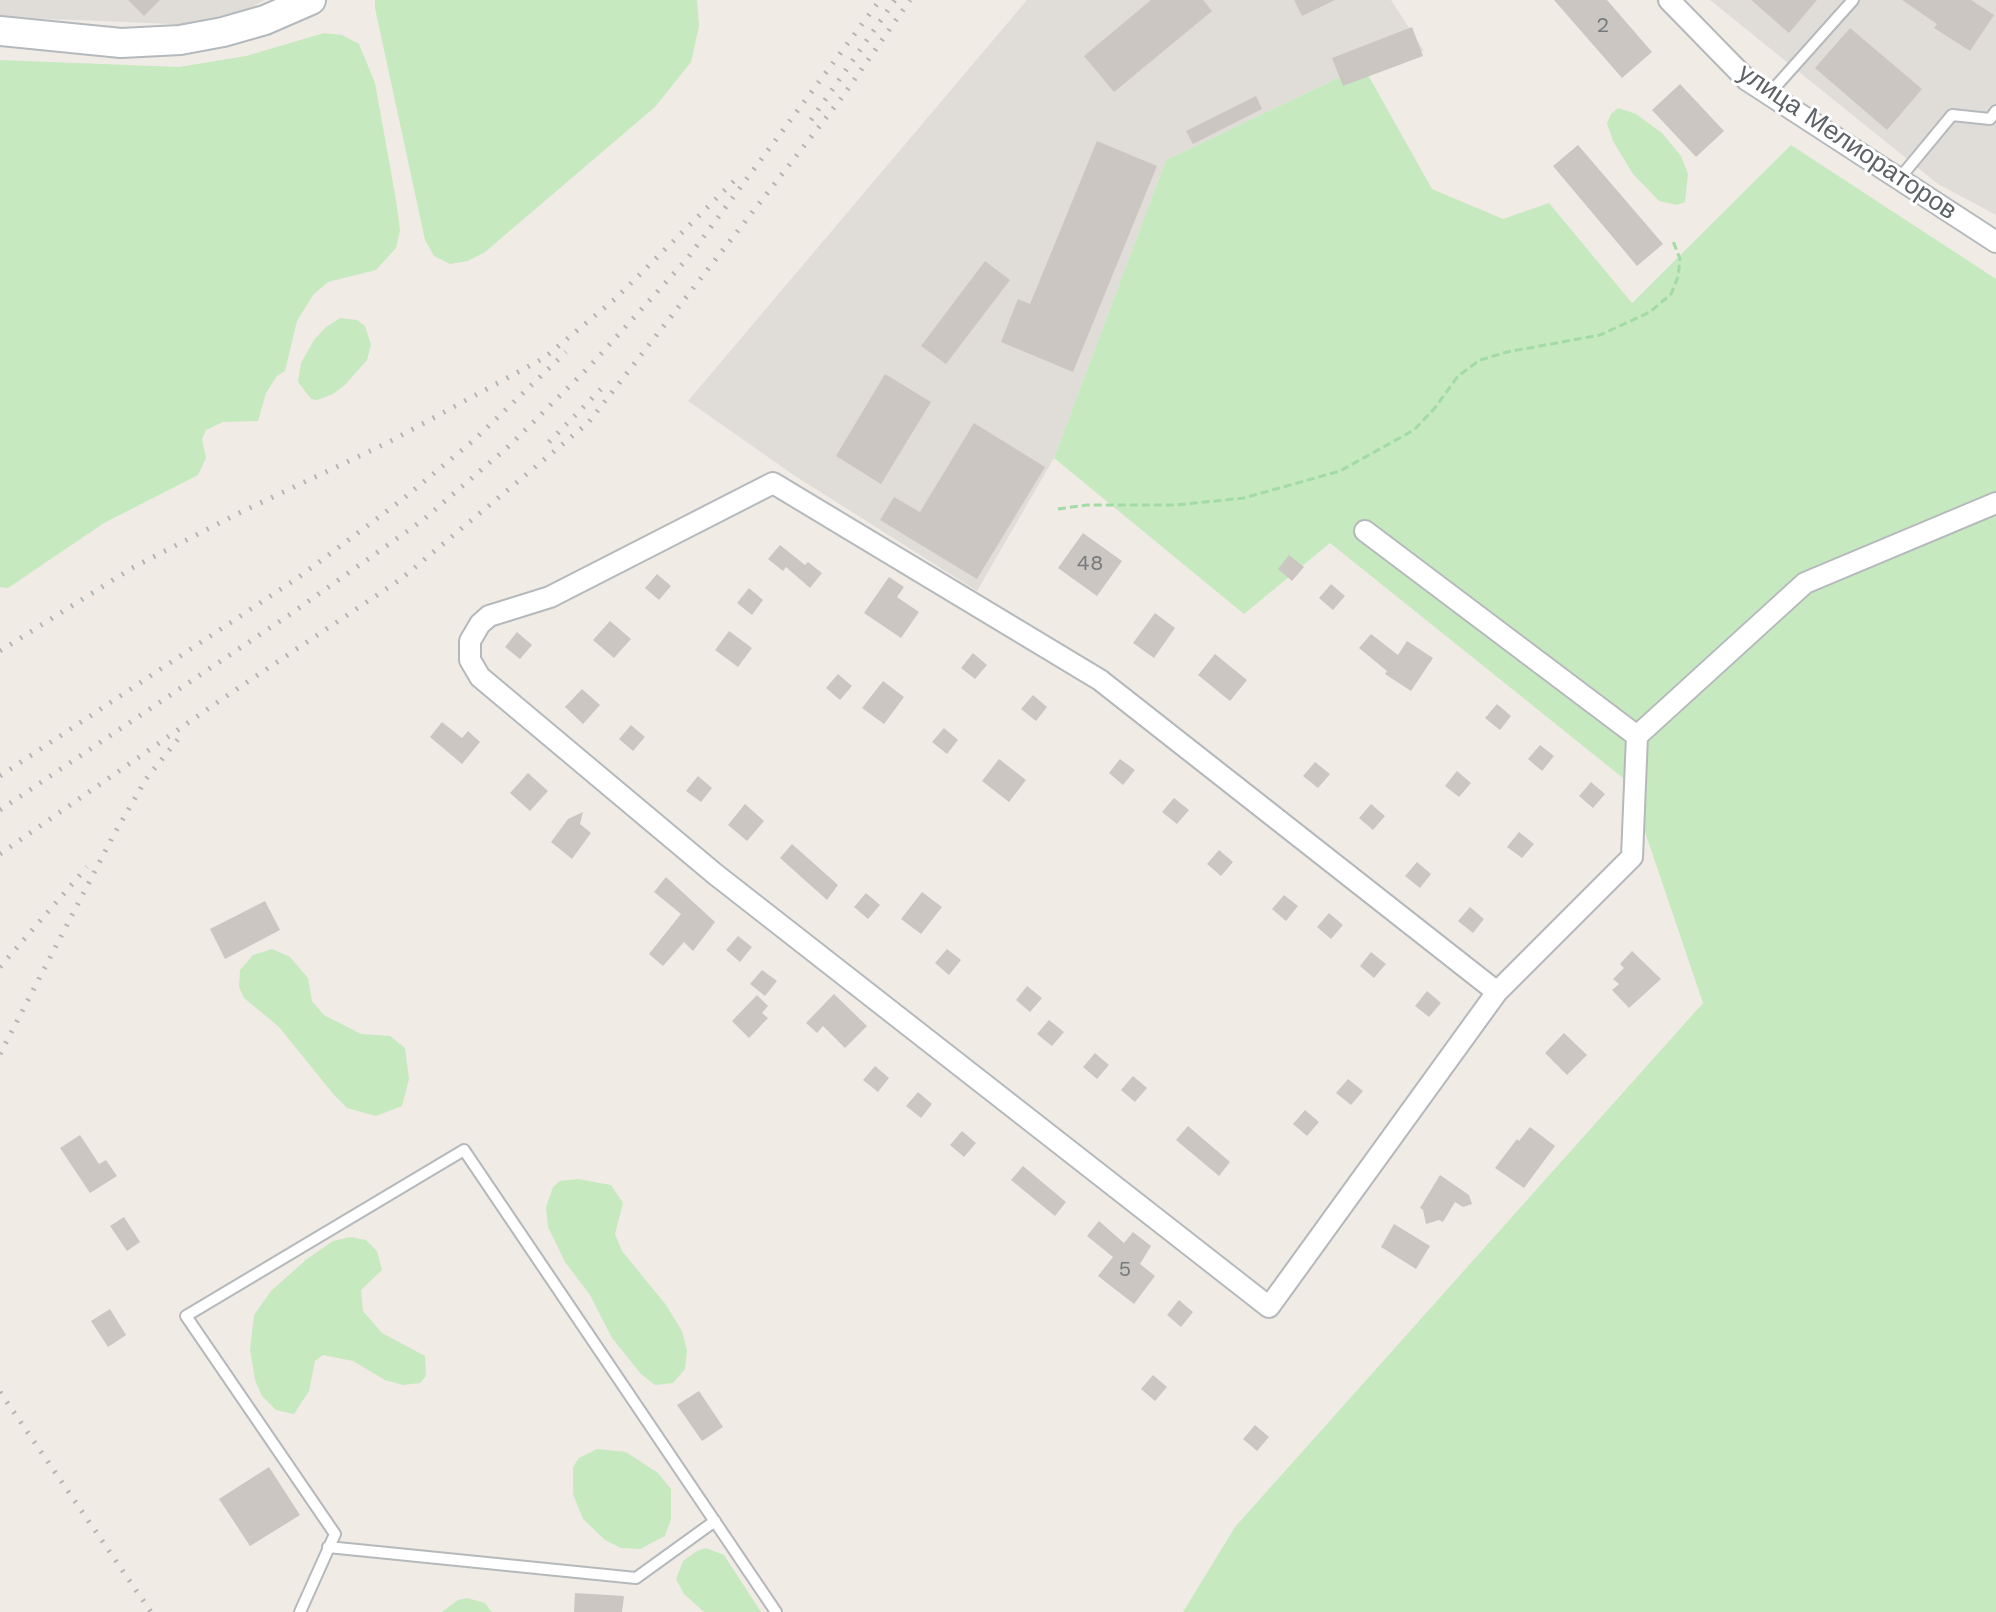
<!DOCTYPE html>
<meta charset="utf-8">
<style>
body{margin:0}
canvas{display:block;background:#f0ebe4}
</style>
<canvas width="1996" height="1612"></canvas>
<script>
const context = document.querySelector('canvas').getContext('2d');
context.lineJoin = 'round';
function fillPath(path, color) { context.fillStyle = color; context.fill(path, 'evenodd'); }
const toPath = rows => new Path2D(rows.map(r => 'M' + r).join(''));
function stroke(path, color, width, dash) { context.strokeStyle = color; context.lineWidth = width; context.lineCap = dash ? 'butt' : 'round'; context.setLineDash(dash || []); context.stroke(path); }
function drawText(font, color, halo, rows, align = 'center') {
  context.font = font + ' "Work Sans",sans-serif'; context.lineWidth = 6; context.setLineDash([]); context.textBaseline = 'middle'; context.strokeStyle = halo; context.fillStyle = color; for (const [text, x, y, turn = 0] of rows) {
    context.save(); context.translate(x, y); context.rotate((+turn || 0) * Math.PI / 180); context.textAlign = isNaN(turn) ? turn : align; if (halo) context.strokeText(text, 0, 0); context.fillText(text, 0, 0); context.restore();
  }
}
fillPath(toPath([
 [0,0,264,0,221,26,0,17],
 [1027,0,1391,0,1424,51,1363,66,1166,160,1054,458,977,591,795,476,688,401],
 [1710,0,1996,0,1996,215,1938,184]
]), '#e0ddd9');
fillPath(toPath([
 [375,0,697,0,699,26,691,62,655,107,485,252,468,261,450,264,434,256,425,240,375,8],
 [324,33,342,35,359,44,375,83,396,200,400,230,396,248,376,270,328,282,313,295,297,321,285,371,277,376,266,393,258,421,223,422,206,430,202,439,206,458,198,475,104,523,8,588,0,587,0,60,179,67,246,56],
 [1363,66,1432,189,1503,219,1549,203,1632,303,1791,145,1996,279,1996,1612,1183,1612,1235,1527,1703,1003,1628,782,1330,543,1244,614,1054,458,1166,160],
 [1618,108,1636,114,1662,133,1681,156,1688,174,1685,202,1677,205,1659,201,1633,174,1613,141,1607,123,1611,114],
 [340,318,357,320,365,326,371,345,367,360,345,385,333,394,317,400,311,399,298,382,301,363,314,340,326,327],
 [272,949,290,957,308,978,312,1001,324,1015,361,1034,390,1036,405,1048,409,1079,402,1106,376,1116,347,1108,334,1095,279,1027,244,998,239,987,240,970,253,955],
 [578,1179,611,1185,623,1203,615,1234,622,1251,666,1305,682,1331,687,1350,685,1369,673,1383,655,1385,641,1374,612,1338,590,1295,565,1262,548,1227,546,1207,553,1187,560,1181],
 [350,1237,366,1240,377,1251,382,1270,361,1290,363,1311,382,1333,425,1356,426,1376,420,1383,403,1385,385,1380,353,1361,323,1355,315,1361,309,1391,294,1414,276,1410,262,1396,255,1380,250,1350,254,1315,271,1291,307,1259,333,1241],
 [597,1449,626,1452,658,1473,671,1489,671,1519,665,1536,640,1549,621,1548,605,1540,583,1519,573,1494,573,1467,579,1458],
 [706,1548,724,1555,761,1612,704,1612,684,1594,676,1579,683,1561,697,1551],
 [467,1598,485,1603,492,1612,442,1612,458,1600]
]), '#c7e9c0');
fillPath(toPath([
 [128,0,160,0,144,16],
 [1151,0,1203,0,1212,11,1114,92,1084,56],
 [1294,0,1335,0,1302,16],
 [1554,0,1607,0,1652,52,1622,78],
 [1751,0,1817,0,1789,33],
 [1902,0,1971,0,1994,15,1970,51,1934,28,1937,24],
 [1412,27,1423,56,1343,86,1332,58],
 [1850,28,1922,89,1887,130,1815,68],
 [1680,84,1724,131,1696,157,1652,110],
 [1256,96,1262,109,1193,144,1186,131],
 [1097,141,1157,166,1073,372,1001,342,1018,299,1030,304],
 [1578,145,1663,244,1637,266,1553,166],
 [985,261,1010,280,946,364,921,346],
 [885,374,931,402,881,484,836,456],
 [974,423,1045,467,977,579,880,520,894,497,920,512],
 [1083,533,1122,561,1097,596,1058,568],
 [780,545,805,565,808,562,822,573,810,588,786,567,783,571,768,559],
 [1289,555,1304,567,1292,581,1278,569],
 [657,574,671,586,659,600,645,588],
 [889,577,904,587,897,597,919,612,901,638,864,613],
 [1331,584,1345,596,1333,610,1319,598],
 [749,588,763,600,752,615,737,603],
 [1155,613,1175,628,1154,658,1133,643],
 [610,621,631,639,614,658,593,640],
 [729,631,752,648,738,667,715,650],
 [517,632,532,645,520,659,505,647],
 [1371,634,1398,655,1407,641,1433,658,1411,691,1385,674,1387,671,1359,648],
 [973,653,987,665,975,679,961,668],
 [1215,654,1247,680,1230,701,1198,675],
 [838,674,852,686,840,700,826,688],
 [883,681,904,697,884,724,862,708],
 [582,689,600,705,583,724,565,707],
 [1033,695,1047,707,1036,721,1021,709],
 [1497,704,1511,716,1500,730,1485,718],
 [442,722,462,738,468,731,480,742,462,764,430,737],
 [631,725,645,737,633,751,619,739],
 [944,728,958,740,947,754,932,742],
 [1540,745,1554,756,1542,771,1528,759],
 [999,759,1026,780,1009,802,982,781],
 [1120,759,1135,770,1123,785,1109,773],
 [1315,762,1330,774,1318,788,1303,776],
 [1457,771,1471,783,1459,797,1445,786],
 [528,773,548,791,530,811,510,793],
 [698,776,712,788,701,802,686,791],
 [1591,782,1605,794,1593,808,1579,796],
 [1174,798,1189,810,1177,824,1162,812],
 [745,804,764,821,747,841,728,825],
 [1371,804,1385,816,1373,830,1359,818],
 [583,812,580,824,591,833,572,859,551,842,568,819],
 [1519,832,1534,844,1522,858,1507,847],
 [792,844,838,885,827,900,780,858],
 [1219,850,1233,862,1221,876,1207,864],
 [1417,862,1431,874,1420,888,1405,876],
 [666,877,715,922,693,951,684,942,663,966,649,954,681,914,654,892],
 [922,892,942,907,921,934,901,919],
 [866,893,880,905,868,919,854,907],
 [1284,895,1298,906,1286,921,1272,909],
 [265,901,280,930,225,959,210,929],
 [1470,907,1484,919,1473,933,1458,921],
 [1329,913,1343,925,1331,939,1317,927],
 [738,936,752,947,740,962,726,950],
 [947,949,961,960,949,975,935,963],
 [1632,951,1661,979,1629,1008,1612,990,1619,984,1613,979,1624,968,1620,964],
 [1371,952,1386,964,1374,978,1360,966],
 [762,970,777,981,765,996,750,984],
 [1027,986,1042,998,1030,1012,1016,1000],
 [1427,991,1441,1003,1429,1017,1415,1006],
 [834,994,867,1026,845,1048,823,1026,817,1033,806,1023],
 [757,995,768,1006,762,1013,768,1018,749,1038,732,1021],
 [1049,1020,1064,1032,1052,1046,1037,1034],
 [1564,1033,1587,1055,1567,1075,1545,1053],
 [1095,1053,1109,1065,1097,1079,1083,1067],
 [875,1066,889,1078,878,1092,863,1080],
 [1133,1076,1147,1088,1135,1102,1121,1090],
 [1348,1079,1363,1091,1351,1105,1336,1093],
 [918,1092,932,1104,921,1118,906,1106],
 [1305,1110,1319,1122,1307,1136,1293,1124],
 [1188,1126,1230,1162,1219,1176,1176,1140],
 [1530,1127,1555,1146,1524,1188,1495,1168,1517,1139,1519,1141],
 [962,1131,976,1143,964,1157,950,1145],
 [80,1135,99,1164,106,1160,117,1176,90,1193,60,1148],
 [1023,1166,1066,1202,1055,1216,1011,1180],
 [1440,1175,1469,1195,1472,1204,1463,1207,1455,1202,1443,1222,1439,1220,1426,1224,1423,1210,1420,1208],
 [124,1217,140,1242,127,1251,110,1226],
 [1099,1221,1124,1243,1133,1232,1151,1246,1140,1264,1155,1276,1134,1304,1098,1276,1113,1257,1087,1236],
 [1394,1224,1430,1246,1416,1269,1381,1247],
 [1179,1300,1193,1312,1181,1327,1167,1315],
 [110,1309,126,1335,108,1347,91,1321],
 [1153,1375,1167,1387,1155,1401,1141,1389],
 [699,1391,723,1427,702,1441,677,1405],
 [1255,1425,1269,1437,1257,1451,1243,1439],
 [269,1467,300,1515,250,1546,219,1499],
 [575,1593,624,1596,622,1612,574,1612]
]), '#cbc6c1');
const lane = toPath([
 [1769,94,1853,0],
 [1899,179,1952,115,1990,119,1996,111],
 [328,1547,636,1578,715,1521],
 [300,1612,335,1534,186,1316,464,1150,776,1612]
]);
const street = toPath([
 [1669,0,1747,80,1996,242],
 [1365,531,1637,736],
 [1497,992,1269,1307,715,874,480,677,470,660,470,641,480,624,489,616,550,597,773,483,1100,680,1497,992,1632,857,1637,736,1805,583,1996,503]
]);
const secondary = toPath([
 [0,31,121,43,180,40,223,32,265,20,311,0]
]);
stroke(lane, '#b5b9bc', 14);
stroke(street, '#b5b9bc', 24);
stroke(secondary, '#b3b9bd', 32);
stroke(toPath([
 [1058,509,1087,505,1176,505,1244,498,1340,471,1414,430,1434,409,1458,376,1480,360,1507,352,1600,335,1650,312,1671,294,1678,277,1680,259,1673,241]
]), '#a2dba6', 3, [8, 4]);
stroke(lane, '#fff', 10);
stroke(street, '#fff', 20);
stroke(secondary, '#fff', 28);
stroke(toPath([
 [811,120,895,0],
 [549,442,602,388],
 [0,651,132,568,237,514,389,442,544,358,615,299,736,179],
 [0,776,299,577,403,499,474,440,566,352],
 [0,810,289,615,423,520,509,446,590,366,687,259,880,0],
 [0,854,225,697,401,579,588,423,843,96,910,0],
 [0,967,87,867],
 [0,1054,112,838,146,779,179,738],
 [0,1392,151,1612]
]), '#b4b5b6', 5, [2, 10]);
drawText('22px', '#787b7d', null, [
 ["2",1603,26],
 ["48",1090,564],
 ["5",1125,1270]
]);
drawText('26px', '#5c6266', '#fff', [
 ["улица Мелиораторов",1847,142,34]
]);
</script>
